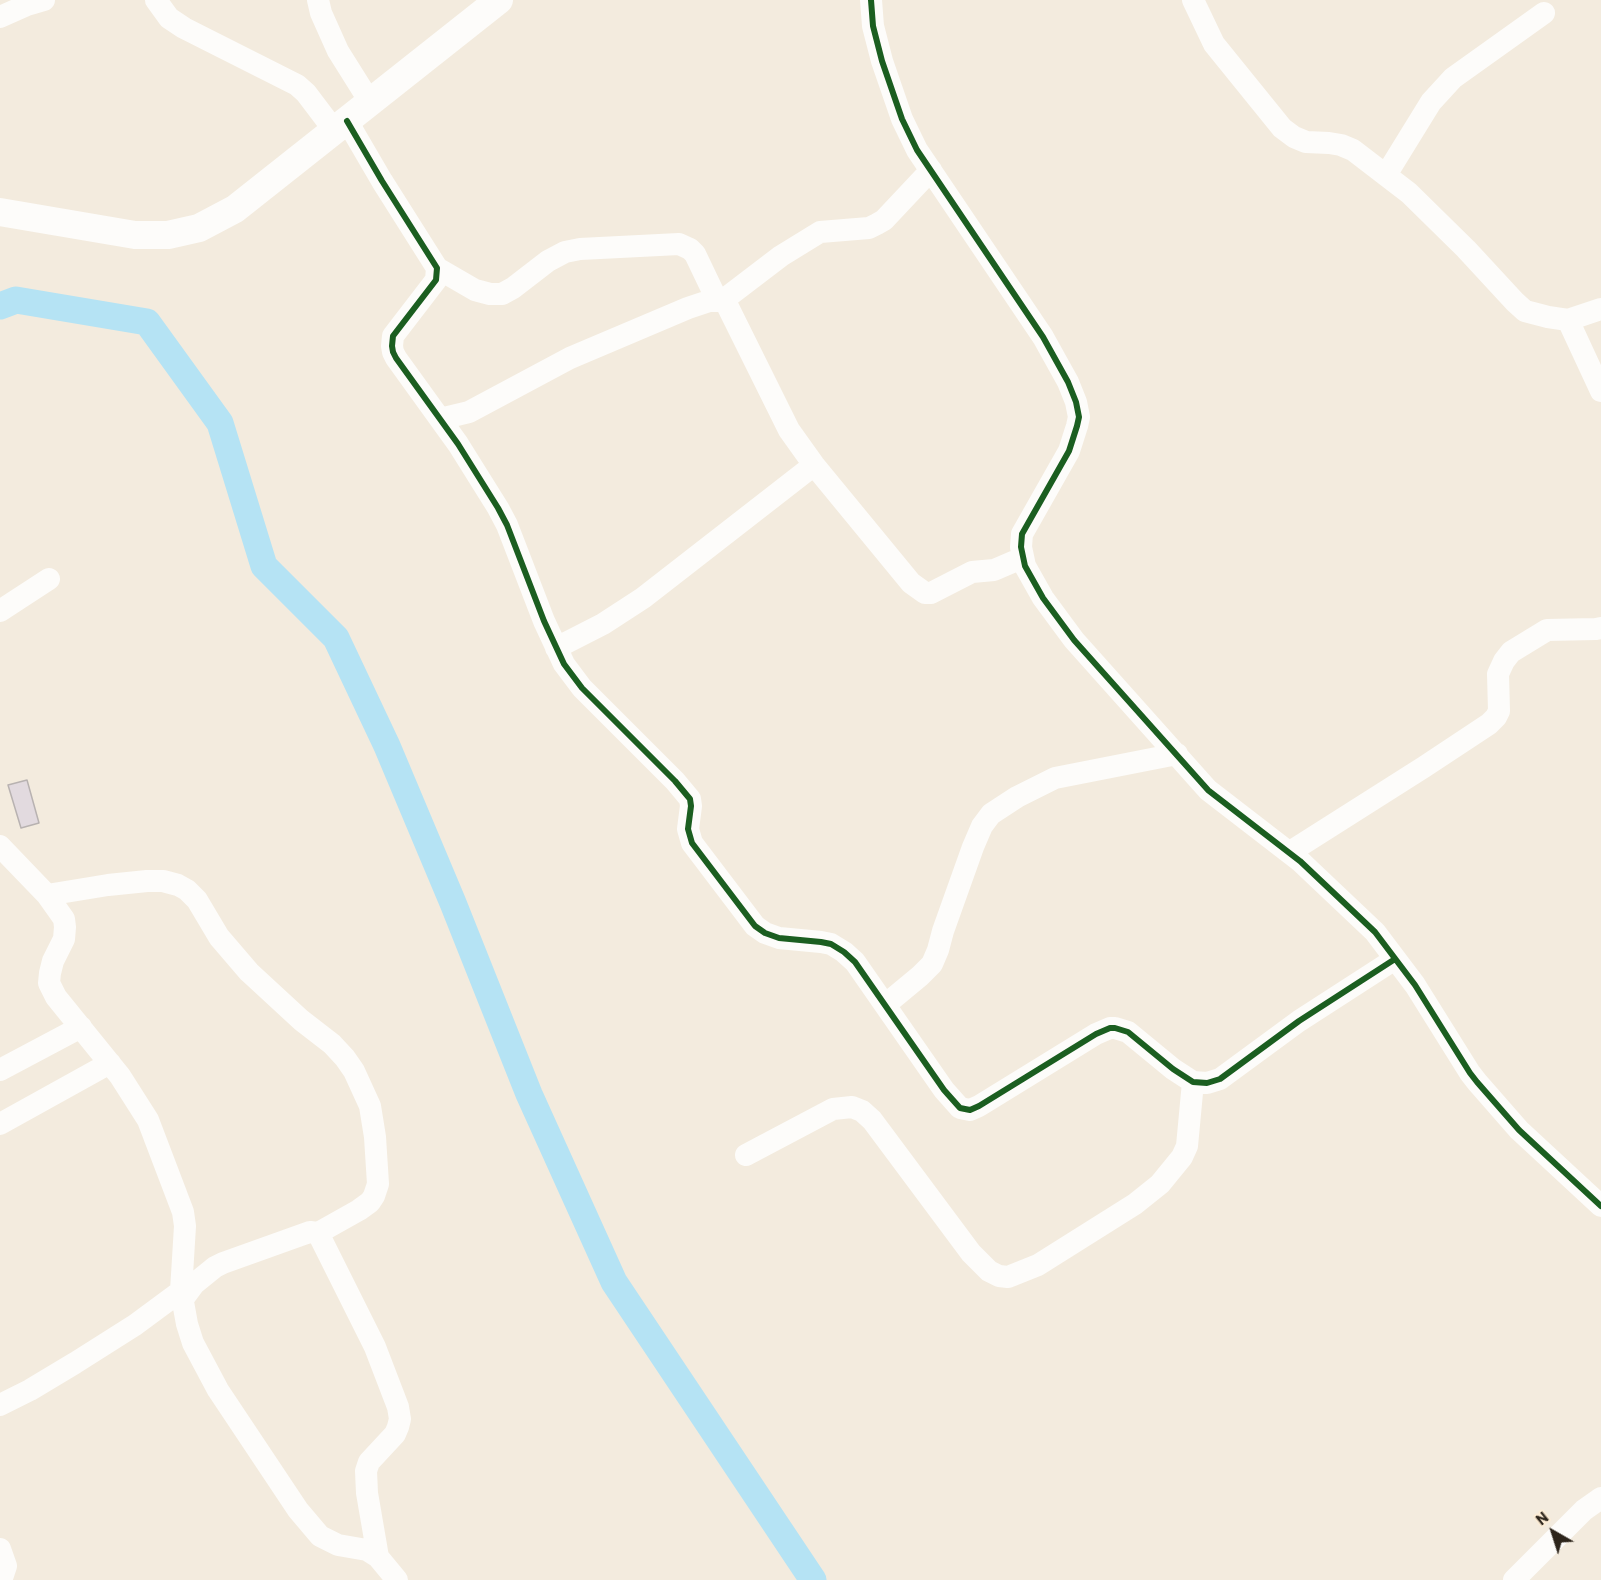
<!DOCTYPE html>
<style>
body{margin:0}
#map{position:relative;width:1601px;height:1580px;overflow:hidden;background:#f3ebde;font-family:Barlow,sans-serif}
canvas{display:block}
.north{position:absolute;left:1523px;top:1502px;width:60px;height:60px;-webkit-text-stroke:4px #fcecd5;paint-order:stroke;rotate:321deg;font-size:16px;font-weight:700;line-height:24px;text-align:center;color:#2d251b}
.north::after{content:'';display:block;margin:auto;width:21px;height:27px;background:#2d251b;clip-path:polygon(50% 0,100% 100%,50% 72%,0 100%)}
</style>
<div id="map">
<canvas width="1601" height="1580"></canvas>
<div class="north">N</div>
</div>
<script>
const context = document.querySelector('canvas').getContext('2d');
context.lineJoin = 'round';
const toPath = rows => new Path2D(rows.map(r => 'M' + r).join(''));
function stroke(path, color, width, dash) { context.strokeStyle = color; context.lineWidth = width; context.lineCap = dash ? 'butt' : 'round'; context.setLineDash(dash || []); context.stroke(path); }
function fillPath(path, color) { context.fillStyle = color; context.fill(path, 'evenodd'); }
stroke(toPath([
 [0,306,16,300,147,322,220,423,264,566,336,638,387,746,453,903,529,1094,614,1282,813,1580]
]), '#b5e3f4', 27);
const building = toPath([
 [27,780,39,823,21,828,8,785,27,780]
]);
fillPath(building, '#e2dadf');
stroke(building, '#b8b2b1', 1.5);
stroke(toPath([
 [156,0,169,18,184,28,297,85,306,93,334,130],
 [318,0,321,13,338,51,370,102],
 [871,0,873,26,882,61,902,119,917,150,1043,337,1068,382,1076,402,1079,417,1077,426,1069,451,1022,534,1021,547,1025,566,1043,598,1074,640,1208,790,1300,861,1375,932,1415,985,1470,1073,1477,1082,1519,1130,1601,1206],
 [1193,0,1214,44,1282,128,1294,137,1306,142,1329,143,1341,145,1353,150,1409,193,1466,249,1515,302,1525,311,1548,317,1568,320,1601,309],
 [0,17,27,5,44,0],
 [347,121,382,181,437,268,436,280,393,336,392,346,393,352,396,358,458,444,498,508,507,525,544,621,564,664,582,688,675,781,690,799,691,806,688,829,692,843,755,926,765,933,779,938,821,942,831,944,844,952,855,962,944,1090,960,1108,970,1110,979,1106,1096,1034,1110,1028,1115,1028,1128,1032,1173,1069,1193,1082,1207,1083,1220,1079,1299,1021,1395,959],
 [1386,175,1431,102,1453,78,1544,13],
 [437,268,475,290,490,294,502,294,513,288,548,261,565,252,580,249,679,244,690,249,695,254,717,300],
 [722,301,781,256,820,232,869,228,877,224,884,220,931,170],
 [1568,320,1601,391],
 [440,419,469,412,570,358,688,308,709,301,722,301,727,305,789,430,814,465,911,583,925,593,931,593,972,572,994,570,1022,558],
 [0,611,49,579],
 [556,648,603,624,643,598,814,465],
 [0,846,47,895,64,919,65,927,64,939,53,961,50,973,49,983,56,997,120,1076,148,1120,183,1212,185,1226,181,1291,187,1324,193,1343,218,1390,298,1510,320,1536,338,1545,367,1550,378,1557,397,1580],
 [1290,852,1424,767,1489,724,1496,717,1499,711,1498,674,1504,661,1511,652,1547,630,1596,629,1601,628],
 [47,895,108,885,147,881,163,881,178,885,187,890,197,900,219,937,249,972,301,1020,332,1044,345,1058,354,1071,370,1106,375,1137,378,1184,374,1196,370,1202,359,1210,318,1233],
 [885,1005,920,976,932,964,938,950,943,931,973,847,982,826,991,814,1017,797,1055,778,1177,754],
 [0,1070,81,1027],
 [0,1124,110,1063],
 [746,1155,833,1109,852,1107,862,1111,872,1120,971,1253,989,1271,999,1276,1008,1277,1038,1265,1135,1204,1160,1184,1182,1157,1187,1146,1193,1082],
 [183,1299,194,1284,215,1267,223,1263,304,1234,310,1232,318,1233,375,1347,398,1407,400,1419,398,1427,395,1434,369,1462,366,1471,367,1493,378,1557],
 [0,1405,30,1390,75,1363,135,1325,181,1291],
 [0,1549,6,1566,3,1575,0,1578],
 [1514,1580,1584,1510,1601,1498]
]), '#fdfcfa', 22);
stroke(toPath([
 [0,212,135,235,168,235,199,228,235,209,499,0]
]), '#fdfcfa', 28);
stroke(toPath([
 [871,0,873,26,882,61,902,119,917,150,1043,337,1068,382,1076,402,1079,417,1077,426,1069,451,1022,534,1021,547,1025,566,1043,598,1074,640,1208,790,1300,861,1375,932,1415,985,1470,1073,1477,1082,1519,1130,1601,1206],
 [347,121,382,181,437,268,436,280,393,336,392,346,393,352,396,358,458,444,498,508,507,525,544,621,564,664,582,688,675,781,690,799,691,806,688,829,692,843,755,926,765,933,779,938,821,942,831,944,844,952,855,962,944,1090,960,1108,970,1110,979,1106,1096,1034,1110,1028,1115,1028,1128,1032,1173,1069,1193,1082,1207,1083,1220,1079,1299,1021,1395,959]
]), '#1b5e20', 6);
</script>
